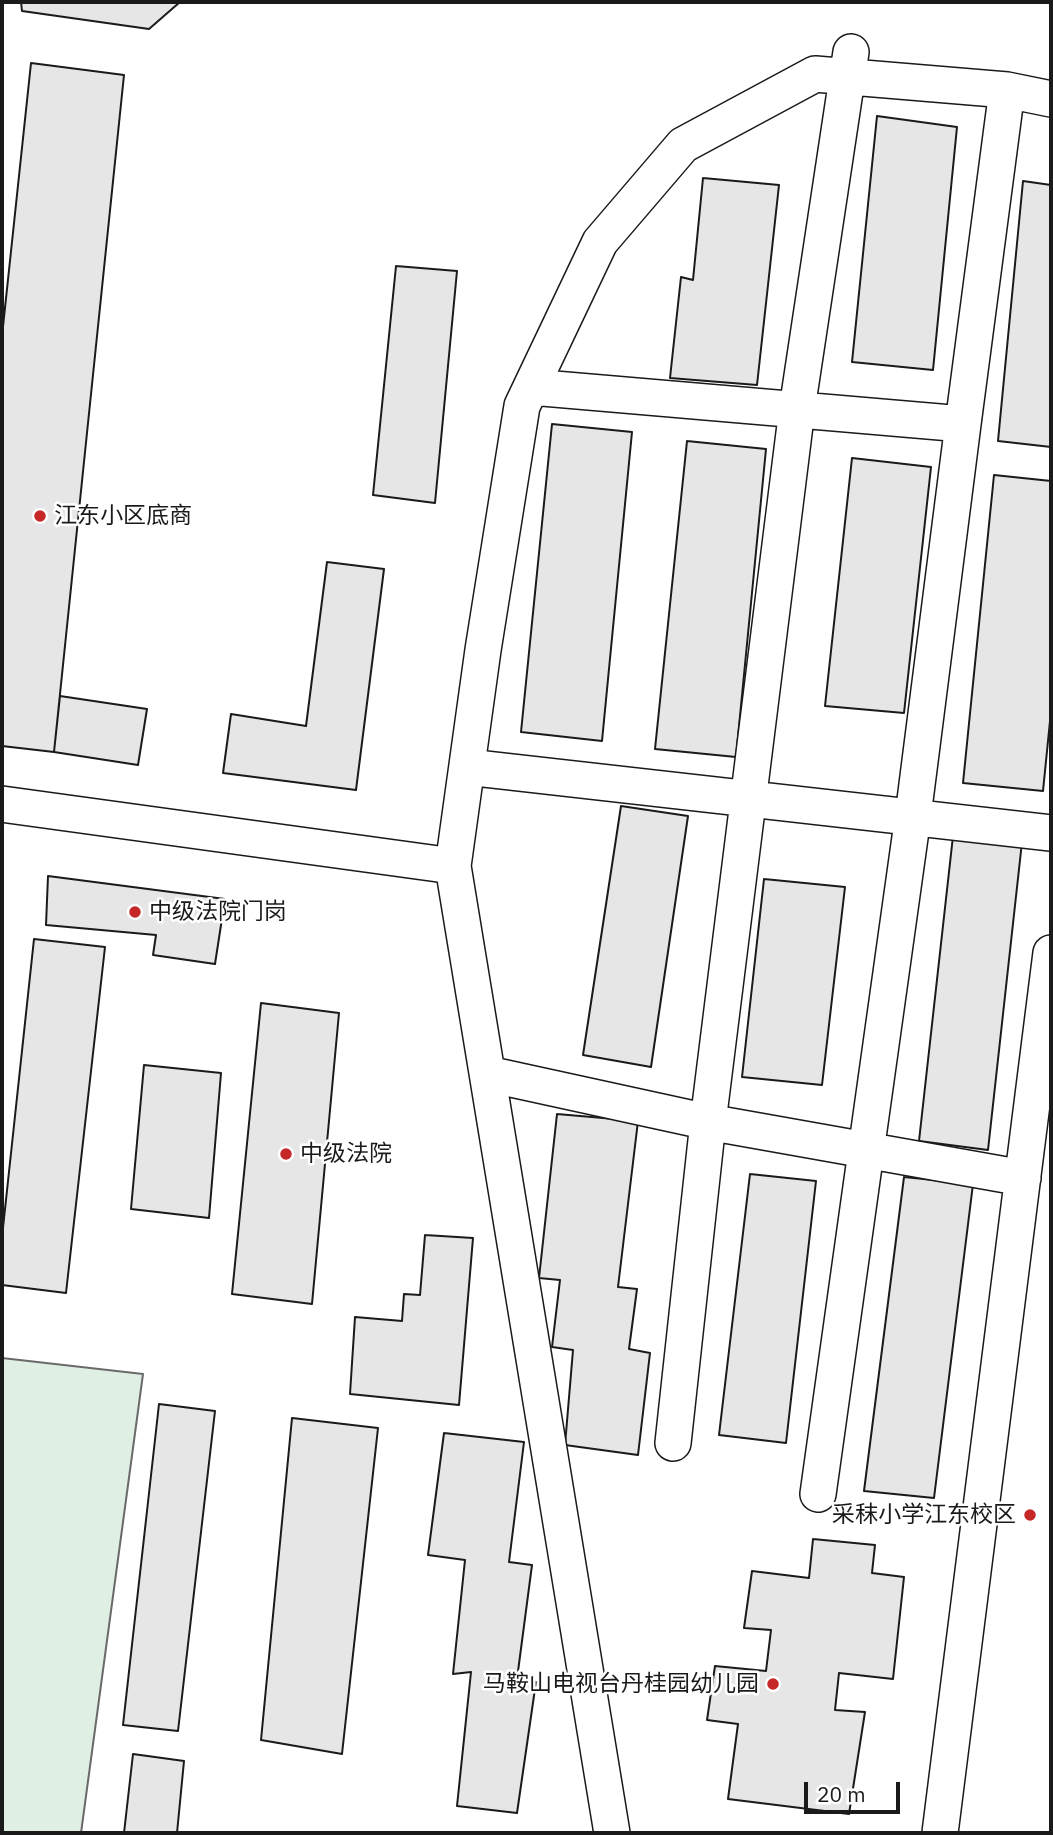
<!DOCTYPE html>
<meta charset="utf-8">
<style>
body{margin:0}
#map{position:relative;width:1053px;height:1835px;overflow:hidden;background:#fff;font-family:"IBM Plex Sans",sans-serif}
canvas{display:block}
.frame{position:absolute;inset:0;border:4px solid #1a1a1a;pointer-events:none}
.scale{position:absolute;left:804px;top:1782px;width:96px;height:32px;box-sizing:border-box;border:4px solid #1a1a1a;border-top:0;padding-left:9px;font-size:21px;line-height:24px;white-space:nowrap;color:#1a1a1a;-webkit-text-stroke:5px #fff;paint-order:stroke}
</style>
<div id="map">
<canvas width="1053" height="1835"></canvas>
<div class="frame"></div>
<div class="scale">20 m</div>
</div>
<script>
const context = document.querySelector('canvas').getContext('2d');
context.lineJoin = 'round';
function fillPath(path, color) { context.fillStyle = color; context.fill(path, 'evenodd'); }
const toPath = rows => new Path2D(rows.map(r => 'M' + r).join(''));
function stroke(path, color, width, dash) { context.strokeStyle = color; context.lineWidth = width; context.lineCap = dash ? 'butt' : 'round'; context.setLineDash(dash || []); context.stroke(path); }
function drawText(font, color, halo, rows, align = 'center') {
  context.font = font + ' "IBM Plex Sans","Noto Sans SC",sans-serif'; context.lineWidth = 5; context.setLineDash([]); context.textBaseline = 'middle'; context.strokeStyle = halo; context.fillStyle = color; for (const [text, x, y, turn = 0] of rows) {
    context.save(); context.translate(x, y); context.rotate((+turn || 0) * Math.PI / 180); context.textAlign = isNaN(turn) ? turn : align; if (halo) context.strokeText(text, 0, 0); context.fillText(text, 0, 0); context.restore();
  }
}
const green = toPath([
 [2,1358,143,1374,81,1833,2,1833,2,1358]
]);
fillPath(green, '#e0efe3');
stroke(green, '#6a6a6a', 2);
const building = toPath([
 [21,2,180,2,149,29,22,11,21,2],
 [31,63,124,75,54,752,2,746,2,336,31,63],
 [877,116,957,127,933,370,852,362,877,116],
 [703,178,779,185,757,385,670,378,681,277,693,280,703,178],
 [1023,181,1051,185,1051,447,998,441,1023,181],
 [396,266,457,271,435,503,373,495,396,266],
 [552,424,632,432,602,741,521,732,552,424],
 [687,441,766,449,736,757,655,749,687,441],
 [852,458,931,467,904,713,825,706,852,458],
 [994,475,1051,481,1051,711,1043,791,963,783,994,475],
 [327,562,384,569,356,790,223,773,231,714,306,726,327,562],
 [60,696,147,709,138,765,54,752,60,696],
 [621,806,688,816,651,1067,583,1055,621,806],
 [953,836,1022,842,988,1150,919,1141,953,836],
 [48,876,225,899,215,964,153,955,156,935,46,925,48,876],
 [764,879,845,887,822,1085,742,1077,764,879],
 [34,939,105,947,66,1293,2,1285,2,1237,34,939],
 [261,1003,339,1013,312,1304,232,1294,261,1003],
 [144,1065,221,1073,209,1218,131,1209,144,1065],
 [557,1114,638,1121,618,1287,637,1289,629,1349,650,1353,638,1455,565,1445,573,1350,552,1347,560,1280,539,1278,557,1114],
 [750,1174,816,1181,786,1443,719,1435,750,1174],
 [904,1177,973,1184,934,1498,864,1491,904,1177],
 [425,1235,473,1238,459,1405,350,1394,355,1317,402,1321,404,1294,420,1295,425,1235],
 [159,1404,215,1411,178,1731,123,1725,159,1404],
 [292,1418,378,1428,342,1754,261,1740,292,1418],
 [444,1433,524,1442,509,1562,532,1565,517,1679,536,1682,517,1813,457,1806,471,1672,453,1674,465,1560,428,1555,444,1433],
 [813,1539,875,1545,872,1573,904,1577,893,1679,839,1673,835,1710,865,1712,849,1814,728,1799,738,1724,707,1720,715,1666,766,1671,771,1630,744,1628,752,1571,809,1578,813,1539],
 [133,1754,184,1761,177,1833,124,1833,133,1754]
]);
fillPath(building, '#e6e6e6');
stroke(building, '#1a1a1a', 2);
const minor = toPath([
 [531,387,963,424,1007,90],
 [467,767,1051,833],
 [2,804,453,866],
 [488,1074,708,1122,1023,1178],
 [673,1443,708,1122,797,409,851,52],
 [818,1494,913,816,963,424],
 [612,1833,453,866,483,650,522,406,600,242,683,145,815,74,1007,90,1051,99],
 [940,1833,1051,953]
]);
stroke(minor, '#1a1a1a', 38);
stroke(minor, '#fff', 35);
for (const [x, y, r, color] of [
 [40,516,7,"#c62828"],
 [135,912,7,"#c62828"],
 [286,1154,7,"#c62828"],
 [1030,1515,7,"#c62828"],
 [773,1684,7,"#c62828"]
]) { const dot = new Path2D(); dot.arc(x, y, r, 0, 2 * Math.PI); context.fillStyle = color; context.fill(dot); stroke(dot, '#fff', 2.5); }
drawText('23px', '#1a1a1a', '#fff', [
 ["江东小区底商",54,516],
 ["中级法院门岗",149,912],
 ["中级法院",300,1154],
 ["采秣小学江东校区",1016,1515,"right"],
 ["马鞍山电视台丹桂园幼儿园",759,1684,"right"]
], 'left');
</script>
